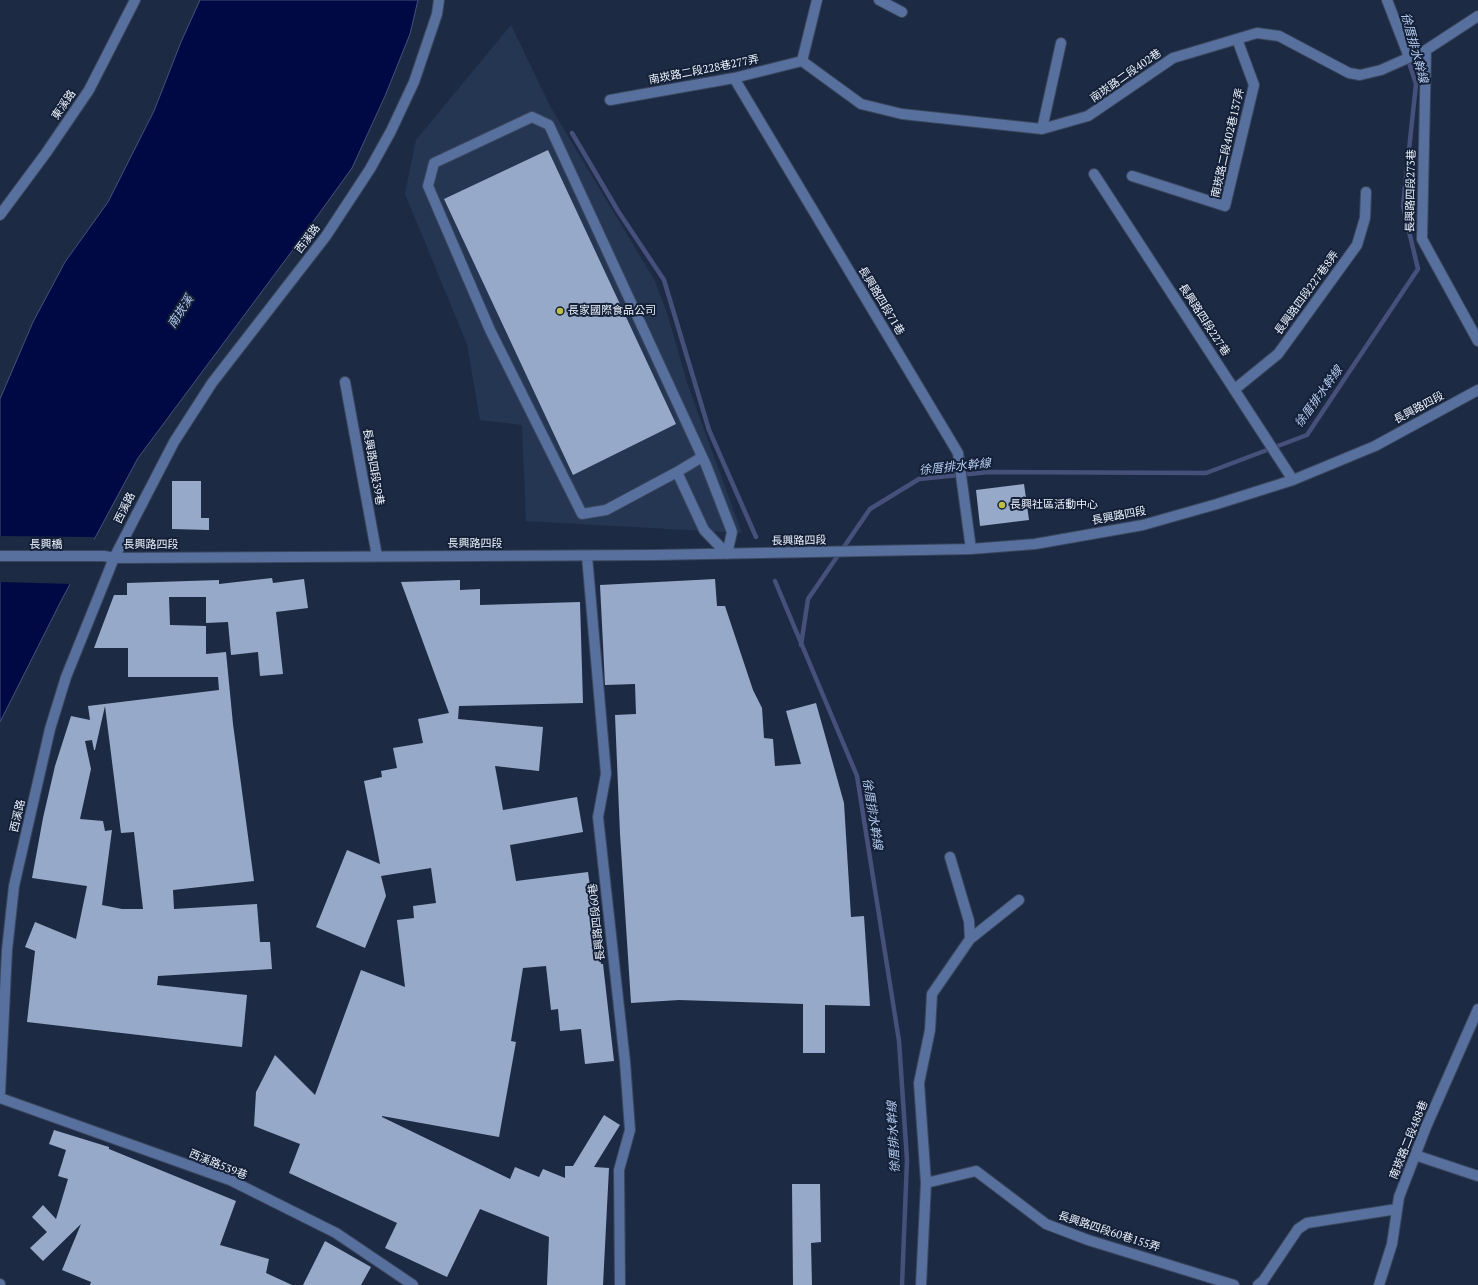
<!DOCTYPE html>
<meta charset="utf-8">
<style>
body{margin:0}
canvas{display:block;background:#1d2a43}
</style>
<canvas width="1478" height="1285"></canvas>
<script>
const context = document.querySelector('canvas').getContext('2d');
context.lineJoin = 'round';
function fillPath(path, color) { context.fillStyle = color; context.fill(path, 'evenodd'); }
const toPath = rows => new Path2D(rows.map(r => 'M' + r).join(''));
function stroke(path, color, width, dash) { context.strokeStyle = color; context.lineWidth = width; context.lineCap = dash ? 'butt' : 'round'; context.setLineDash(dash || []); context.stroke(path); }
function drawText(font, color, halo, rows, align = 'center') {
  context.font = font + ' "PT Serif","Noto Sans TC",serif'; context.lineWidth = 4; context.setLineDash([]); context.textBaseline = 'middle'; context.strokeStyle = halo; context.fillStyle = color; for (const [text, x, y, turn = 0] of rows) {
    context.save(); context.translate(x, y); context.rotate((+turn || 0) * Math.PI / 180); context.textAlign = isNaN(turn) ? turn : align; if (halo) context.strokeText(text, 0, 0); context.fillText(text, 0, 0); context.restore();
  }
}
fillPath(toPath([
 [511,25,551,108,655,281,668,316,687,383,742,533,526,521,522,425,480,420,467,344,405,194,416,140]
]), '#253653');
const water = toPath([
 [200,0,418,0,410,34,385,96,352,168,292,251,138,458,62,599,0,722,0,399,33,322,65,262,108,202,154,111,181,42,200,0]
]);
fillPath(water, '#000943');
stroke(water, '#474f7b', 1);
fillPath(toPath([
 [0,536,94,537,94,544,73,584,0,582]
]), '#1d2a43');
stroke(toPath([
 [572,133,618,211,664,280,709,430,756,537],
 [775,581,857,776,899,1041,907,1160,902,1285],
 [801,645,808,599,870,509,919,479,989,472,1206,473,1307,435,1418,269,1403,206,1416,84,1408,59]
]), '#474f7b', 4.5);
fillPath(toPath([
 [548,150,676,424,573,475,444,199],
 [172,481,201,481,201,518,209,518,209,530,172,529],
 [1024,484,1029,520,980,526,976,490],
 [272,578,273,583,304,579,308,608,276,612,283,674,260,676,258,652,231,655,228,622,206,623,206,597,169,597,170,625,206,626,206,654,226,652,233,724,254,881,173,890,174,909,257,904,260,942,270,942,272,969,158,976,157,985,247,995,242,1047,27,1022,35,951,25,947,35,922,76,939,87,886,32,878,43,818,55,766,71,716,90,720,88,706,219,690,218,677,128,677,128,648,94,648,114,595,127,595,127,583,219,580,219,584],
 [105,706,121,833,134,832,143,909,122,909,102,905,112,830,105,831,103,821,80,819,91,769,85,741,92,740,94,750,95,750],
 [715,579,717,606,725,606,753,690,762,708,764,738,773,739,775,766,801,764,786,711,816,703,844,803,851,917,864,916,870,1006,825,1005,825,1053,803,1053,803,1004,679,1000,631,1003,620,834,615,715,636,714,635,684,605,685,600,585],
 [460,580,460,590,480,589,480,605,580,602,583,703,459,706,458,719,543,727,539,771,495,766,503,810,577,797,583,832,510,845,516,881,588,872,601,964,603,964,614,1061,585,1064,581,1029,560,1031,558,1009,551,1010,546,966,523,968,511,1041,516,1042,499,1137,382,1116,382,1117,510,1179,515,1167,539,1177,543,1169,565,1178,565,1166,573,1166,604,1115,620,1125,594,1167,609,1168,603,1285,547,1285,549,1237,480,1209,447,1277,385,1248,397,1223,289,1173,300,1144,254,1126,256,1092,275,1055,315,1095,361,970,405,987,397,920,414,918,413,906,436,903,431,868,381,876,386,896,365,948,316,927,347,850,380,864,364,781,382,777,381,771,397,768,393,748,423,743,418,719,449,713,401,582],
 [54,1130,109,1147,109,1149,236,1201,220,1245,269,1259,266,1273,292,1285,90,1285,91,1282,62,1270,81,1224,43,1261,30,1248,47,1232,32,1217,43,1205,56,1219,68,1179,58,1176,66,1150,49,1144],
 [792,1184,820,1184,821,1242,811,1243,812,1285,793,1285],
 [325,1241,371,1267,361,1285,303,1285]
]), '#97a9c8');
const minor = toPath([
 [879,0,902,12],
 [1387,0,1409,57],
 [1426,50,1422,239,1478,341],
 [802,61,861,104,902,114,1042,129,1088,116,1173,58,1257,33,1279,36,1349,73,1360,75,1381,70,1426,50,1478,16],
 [802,61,817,0],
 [734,78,958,453,971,549],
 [610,100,734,78,802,61],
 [532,117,549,125,706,465,732,532,727,554,704,530,677,472,606,510,582,514,490,330,428,186,434,163,532,117],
 [1042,129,1061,43],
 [1094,174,1293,480],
 [1132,176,1225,206,1254,85,1237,39],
 [0,215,46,153,89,90,135,0],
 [345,382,377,556],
 [1235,389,1278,354,1357,245,1365,218,1366,192],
 [677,472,702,457],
 [0,556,104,556,114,558,654,555,971,549,1035,544,1143,525,1217,504,1293,480,1375,446,1478,390],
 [587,556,606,774,598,817,625,1062,630,1130,619,1170,620,1285],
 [950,857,969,921,970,939,1019,900],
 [0,1093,7,950,14,886,50,729,66,677,114,558,174,442,212,383,326,236,370,169,391,131,414,82,437,14,439,0],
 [0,1098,230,1180,336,1233,413,1285],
 [1415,1155,1478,1176],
 [926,1183,919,1083,930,1030,932,994,970,939],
 [0,1284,0,1285],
 [921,1285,926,1183,976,1171,1046,1224,1088,1240,1234,1285],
 [1258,1285,1263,1281,1298,1229,1307,1223,1397,1209],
 [1379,1285,1392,1244,1399,1197,1426,1127,1478,1009]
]);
stroke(minor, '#3a465d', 12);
stroke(minor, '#57709d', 10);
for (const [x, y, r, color] of [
 [560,311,4,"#bbc044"],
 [1002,505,4,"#bbc044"]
]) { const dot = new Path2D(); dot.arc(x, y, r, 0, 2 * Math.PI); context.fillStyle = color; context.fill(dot); stroke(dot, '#132038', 1.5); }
drawText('11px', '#edf3fd', '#132038', [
 ["南崁路二段228巷277弄",704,70,-11],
 ["南崁路二段402巷",1126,76,-35],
 ["東溪路",64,105,-56],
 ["南崁路二段402巷137弄",1228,143,-77],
 ["長興路四段273巷",1411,191,-89],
 ["西溪路",308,239,-53],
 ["長興路四段227巷8弄",1307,293,-54],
 ["長興路四段71巷",881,301,59],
 ["長興路四段227巷",1204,320,57],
 ["長興路四段",1419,408,-28],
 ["長興路四段39巷",373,467,80],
 ["西溪路",125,508,-64],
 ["長興路四段",1119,516,-11],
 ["長興路四段",799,541,-1],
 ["長興路四段",475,544],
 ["長興橋",46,545],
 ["長興路四段",151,545],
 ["西溪路",18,816,-77],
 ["長興路四段60巷",597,922,-96],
 ["南崁路二段488巷",1409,1140,-68],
 ["西溪路539巷",218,1165,22],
 ["長興路四段60巷155弄",1109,1232,18]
]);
drawText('11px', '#edf3fd', '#132038', [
 ["長家國際食品公司",568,311],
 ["長興社區活動中心",1010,505]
], 'left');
drawText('italic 12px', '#b7ccf0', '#132038', [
 ["徐厝排水幹線",1414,48,75],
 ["南崁溪",181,312,-57],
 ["徐厝排水幹線",1319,397,-54],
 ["徐厝排水幹線",955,467,-6],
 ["徐厝排水幹線",872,814,81],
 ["徐厝排水幹線",894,1137,-93]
]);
</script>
